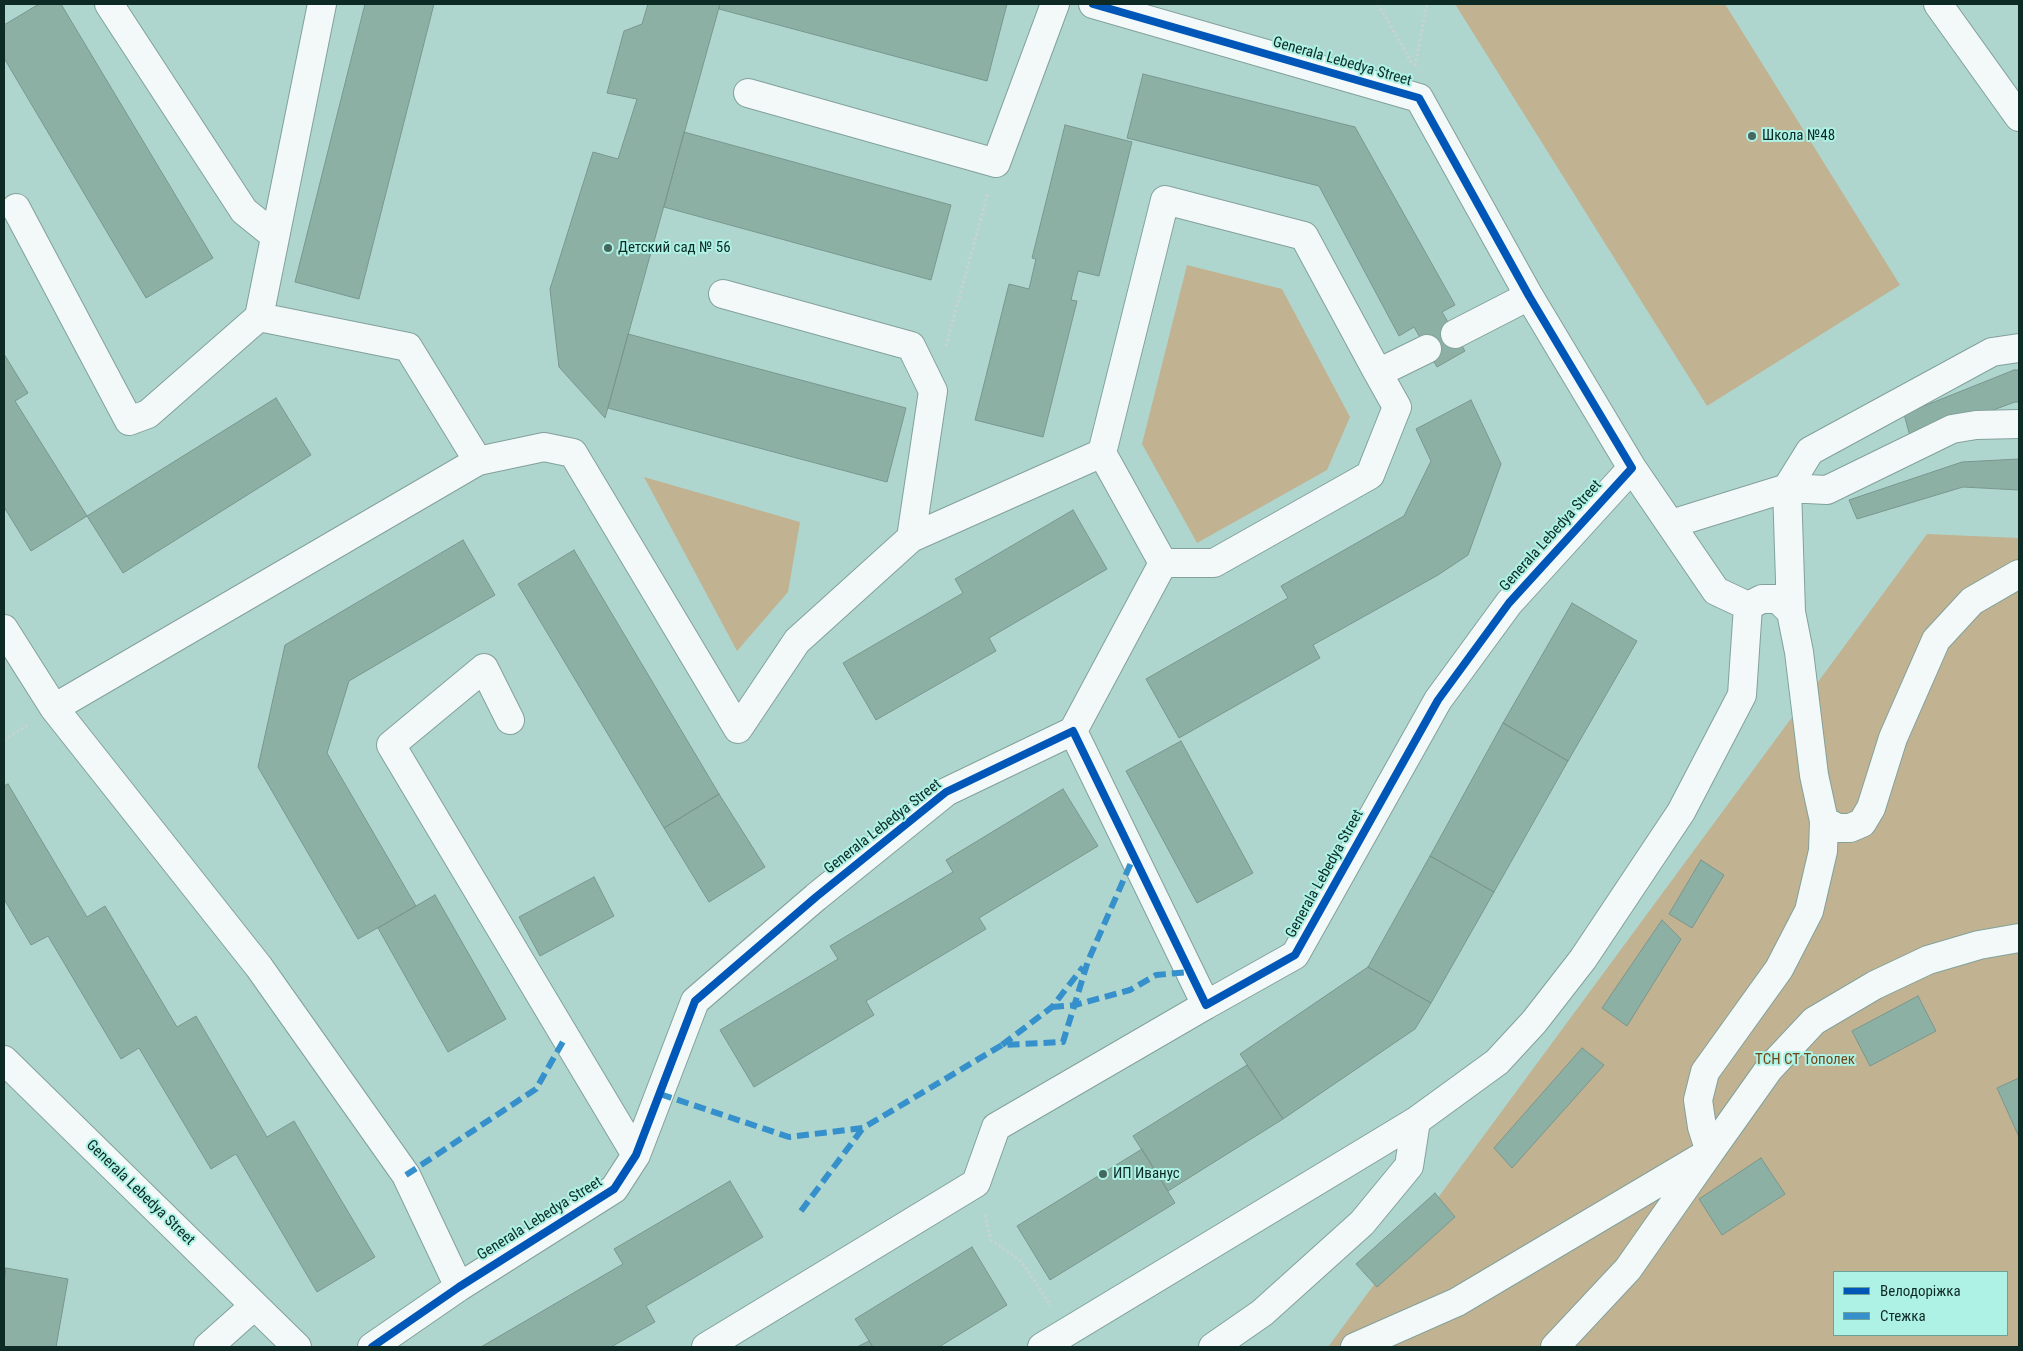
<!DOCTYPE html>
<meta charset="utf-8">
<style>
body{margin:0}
#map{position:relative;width:2023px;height:1351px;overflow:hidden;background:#afd6ce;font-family:"Roboto Condensed",sans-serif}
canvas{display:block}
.frame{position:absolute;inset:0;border:5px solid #0d2a25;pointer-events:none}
.legend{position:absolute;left:1833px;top:1271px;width:175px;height:65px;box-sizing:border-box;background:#adf2e5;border:1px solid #6da298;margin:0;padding:6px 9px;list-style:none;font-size:15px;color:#0d2a25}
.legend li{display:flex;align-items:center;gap:10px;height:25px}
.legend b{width:25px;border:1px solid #6da298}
</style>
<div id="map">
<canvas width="2023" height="1351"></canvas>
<div class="frame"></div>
<ul class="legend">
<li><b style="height:6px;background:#0057b8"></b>Велодоріжка</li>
<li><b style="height:6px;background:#3590cb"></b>Стежка</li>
</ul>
</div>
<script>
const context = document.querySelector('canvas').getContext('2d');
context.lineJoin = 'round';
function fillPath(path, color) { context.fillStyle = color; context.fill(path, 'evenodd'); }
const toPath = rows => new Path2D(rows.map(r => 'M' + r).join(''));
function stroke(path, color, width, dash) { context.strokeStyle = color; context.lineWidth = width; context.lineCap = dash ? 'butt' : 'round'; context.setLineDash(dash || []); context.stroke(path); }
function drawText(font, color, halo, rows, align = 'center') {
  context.font = font + ' "Roboto Condensed",sans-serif'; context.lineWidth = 4; context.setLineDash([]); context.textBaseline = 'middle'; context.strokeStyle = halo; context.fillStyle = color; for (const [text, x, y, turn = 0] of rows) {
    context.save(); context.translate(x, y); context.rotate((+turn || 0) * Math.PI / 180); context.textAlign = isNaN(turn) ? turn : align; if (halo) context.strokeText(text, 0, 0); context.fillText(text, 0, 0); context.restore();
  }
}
fillPath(toPath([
 [1455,4,1725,4,1900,285,1707,406],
 [1187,265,1282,289,1350,417,1327,470,1197,543,1142,444],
 [644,477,800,522,788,592,737,651],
 [1927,534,2019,538,2019,1347,1328,1347],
 [1834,1272,2007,1272,2007,1335,1834,1335]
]), '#c1b292');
const building = toPath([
 [39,4,61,4,213,258,146,298,4,58,4,25,39,4],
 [365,4,434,4,359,299,295,282,365,4],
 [648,4,720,4,605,418,559,367,550,289,593,152,618,159,637,99,607,93,624,31,642,24,648,4],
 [720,4,1007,4,987,81,719,9,720,4],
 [1143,74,1355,127,1455,305,1442,312,1465,351,1437,367,1414,327,1399,336,1319,186,1127,138,1143,74],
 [1065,125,1132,142,1099,276,1078,271,1071,300,1077,301,1043,437,975,420,1009,284,1029,289,1036,259,1032,258,1065,125],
 [684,132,951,205,931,280,664,207,684,132],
 [628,334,906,408,887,482,608,408,628,334],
 [4,354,28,393,15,401,87,516,31,551,4,507,4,354],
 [2014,370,2019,370,2019,402,2015,402,1911,440,1904,414,2014,370],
 [276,398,311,455,123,573,87,516,276,398],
 [1471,400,1501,464,1468,555,1438,575,1313,645,1320,658,1179,738,1146,679,1288,598,1281,586,1404,516,1431,461,1416,429,1471,400],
 [2019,459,2019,490,1963,487,1857,519,1849,500,1962,462,2019,459],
 [1073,510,1107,569,989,638,996,651,876,720,843,663,963,593,955,579,1073,510],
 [463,540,495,595,349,681,327,753,416,906,358,939,258,767,285,645,463,540],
 [574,550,719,794,664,828,518,584,574,550],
 [1572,603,1637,641,1568,761,1503,723,1572,603],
 [1503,723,1568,761,1494,892,1430,856,1503,723],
 [1181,741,1253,873,1197,903,1126,771,1181,741],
 [8,784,87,917,105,906,177,1027,196,1016,267,1137,294,1121,375,1257,317,1292,236,1154,211,1169,139,1048,121,1059,48,936,31,945,4,899,4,786,8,784],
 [1063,789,1098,846,979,918,986,929,866,1001,874,1015,754,1087,720,1030,838,959,830,946,953,872,946,860,1063,789],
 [719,794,765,867,709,902,664,828,719,794],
 [1430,856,1494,892,1431,1003,1368,967,1430,856],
 [1701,860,1724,875,1692,928,1669,914,1701,860],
 [594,877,614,916,540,956,519,917,594,877],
 [435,895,506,1019,448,1052,378,928,435,895],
 [1662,920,1681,939,1627,1026,1602,1008,1662,920],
 [1368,967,1431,1003,1415,1029,1283,1119,1240,1054,1368,967],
 [1918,996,1936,1031,1870,1066,1852,1031,1918,996],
 [1582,1048,1604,1065,1512,1168,1494,1148,1582,1048],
 [1247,1065,1283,1119,1168,1191,1133,1136,1247,1065],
 [2019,1078,2019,1137,1997,1088,2019,1078],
 [1142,1149,1175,1203,1050,1280,1017,1226,1142,1149],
 [1761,1158,1785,1194,1722,1235,1699,1199,1761,1158],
 [730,1181,763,1237,646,1306,655,1322,611,1347,481,1347,623,1264,614,1249,730,1181],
 [1435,1193,1455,1217,1377,1287,1356,1264,1435,1193],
 [972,1247,1007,1305,939,1347,873,1347,855,1319,972,1247],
 [6,1268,68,1279,56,1347,4,1347,4,1282,6,1268],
 [869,1341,873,1347,857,1347,869,1341]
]);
fillPath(building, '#8cb1a4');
stroke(building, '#7a968e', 1);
const minor = toPath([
 [109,4,244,211,275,236],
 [322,4,259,317,408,347,478,461],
 [1938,4,2019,117],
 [748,93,996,163,1055,4],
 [16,208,129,421,148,414,259,317],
 [1455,334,1529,296],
 [1671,524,1787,488,1827,490,1952,429,1976,425,2019,424],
 [911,538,1102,453],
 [1163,563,1102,453,1165,200,1304,236,1378,373],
 [1163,563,1214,563,1370,475,1397,407,1378,373,1427,349],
 [1791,612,1787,488,1810,451,1992,352,2019,348],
 [4,629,54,708],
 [510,720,484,668,391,745,636,1155],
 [1073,731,1163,563],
 [1824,821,1838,828,1850,828,1862,823,1871,808,1893,738,1936,640,1972,601,2019,574],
 [4,1060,297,1347],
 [459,1287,406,1175,259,967,54,708,478,461,544,447,573,453,738,729,797,641,911,538,933,391,911,346,723,294],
 [208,1347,254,1306],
 [372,1347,459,1287,614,1189,636,1155,695,1001,816,897,946,792,1073,731,1206,1005,1295,955,1438,700,1509,603,1632,468,1529,296,1419,98,1093,4],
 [706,1347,976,1183,996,1127,1206,1005],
 [1042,1347,1416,1121],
 [1213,1347,1262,1313,1362,1223,1409,1166,1416,1121,1497,1062,1534,1022,1583,959,1681,812,1742,695,1748,606],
 [1355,1347,1457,1302,1710,1152,1769,1069,1814,1021,1875,985,1928,960,1979,945,2019,938],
 [1555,1347,1628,1269,1710,1152,1702,1127,1698,1100,1705,1072,1779,969,1809,911,1823,851,1824,821,1814,775,1799,652,1791,612,1778,599,1762,599,1748,606,1716,591,1632,468]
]);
stroke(minor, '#82a19b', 30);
stroke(toPath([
 [1378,4,1412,63],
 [1415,66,1427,4],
 [946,346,988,193],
 [4,740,28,725],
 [985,1215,991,1240,1021,1261,1051,1306]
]), '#c7d3d1', 3, [2.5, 2.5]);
stroke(minor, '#f3f9f8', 28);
stroke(toPath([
 [1052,1007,1075,1005,1130,990,1156,975,1190,972],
 [1002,1045,1052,1007,1083,967],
 [660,1094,789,1137,863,1128,1002,1045,1063,1042,1088,961,1134,856],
 [406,1175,536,1089,565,1038],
 [801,1211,863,1128]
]), '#3590cb', 6, [12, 6]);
stroke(toPath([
 [372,1347,459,1287,614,1189,636,1155,695,1001,816,897,946,792,1073,731,1206,1005,1295,955,1438,700,1509,603,1632,468,1529,296,1419,98,1093,4]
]), '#0057b8', 8);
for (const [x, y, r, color] of [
 [1752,136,5,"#466660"],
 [608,248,5,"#466660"],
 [1103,1174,5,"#466660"]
]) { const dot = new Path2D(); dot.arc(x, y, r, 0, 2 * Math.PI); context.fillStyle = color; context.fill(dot); stroke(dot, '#adf2e5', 2); }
drawText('15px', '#0d2a25', '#adf2e5', [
 ["Generala Lebedya Street",1342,62,16],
 ["Generala Lebedya Street",1551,536,-48],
 ["Generala Lebedya Street",883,827,-38],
 ["Generala Lebedya Street",1325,874,-61],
 ["Generala Lebedya Street",140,1193,44],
 ["Generala Lebedya Street",540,1219,-32]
]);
drawText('15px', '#0d2a25', '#adf2e5', [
 ["Школа №48",1762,136],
 ["Детский сад № 56",618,248],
 ["ИП Иванус",1113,1174]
], 'left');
drawText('15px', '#744617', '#adf2e5', [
 ["ТСН СТ Тополек",1805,1060]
]);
</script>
